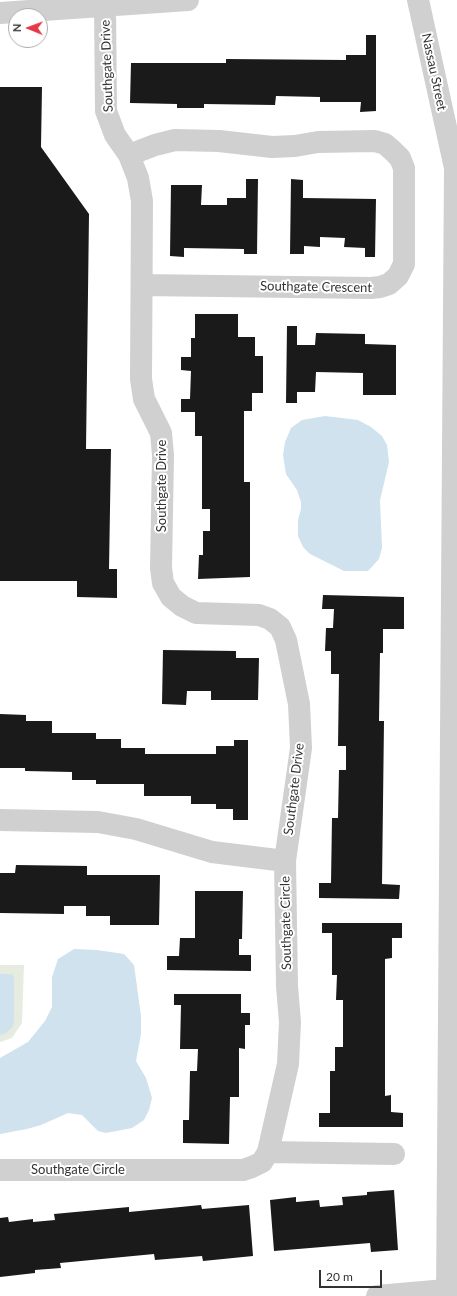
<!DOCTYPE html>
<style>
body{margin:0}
#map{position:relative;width:457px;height:1296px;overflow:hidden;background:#fff;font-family:Lato,sans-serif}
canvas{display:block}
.north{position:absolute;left:8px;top:8px;width:40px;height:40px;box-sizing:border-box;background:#fff;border:1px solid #adadad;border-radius:50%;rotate:271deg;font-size:11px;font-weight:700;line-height:16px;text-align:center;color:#333}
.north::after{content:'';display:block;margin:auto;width:14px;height:18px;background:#e63946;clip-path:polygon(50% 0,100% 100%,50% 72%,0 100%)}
.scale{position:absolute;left:319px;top:1270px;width:63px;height:18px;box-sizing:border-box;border:2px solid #333;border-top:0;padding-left:5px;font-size:12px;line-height:14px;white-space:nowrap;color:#333;-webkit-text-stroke:3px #fff;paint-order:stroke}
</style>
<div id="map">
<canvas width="457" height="1296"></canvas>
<div class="north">N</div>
<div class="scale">20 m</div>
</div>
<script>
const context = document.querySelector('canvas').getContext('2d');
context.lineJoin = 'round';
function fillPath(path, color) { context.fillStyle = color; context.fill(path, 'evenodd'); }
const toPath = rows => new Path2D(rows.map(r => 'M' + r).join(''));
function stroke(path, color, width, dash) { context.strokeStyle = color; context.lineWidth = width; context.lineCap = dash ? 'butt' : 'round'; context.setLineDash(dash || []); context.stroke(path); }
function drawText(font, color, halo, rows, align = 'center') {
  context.font = font + ' Lato,sans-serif'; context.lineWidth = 4; context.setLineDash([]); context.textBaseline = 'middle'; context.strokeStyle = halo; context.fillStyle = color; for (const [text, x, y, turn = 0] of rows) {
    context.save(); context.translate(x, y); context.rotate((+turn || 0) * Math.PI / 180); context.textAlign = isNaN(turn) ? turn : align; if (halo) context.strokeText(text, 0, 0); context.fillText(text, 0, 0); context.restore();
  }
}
fillPath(toPath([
 [0,965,24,965,22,1023,12,1038,0,1042]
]), '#e6ecdf');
fillPath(toPath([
 [325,416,358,420,371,427,382,436,387,445,389,462,380,500,382,548,379,559,368,571,344,571,310,554,303,547,298,536,298,520,301,509,301,502,297,490,286,474,283,455,285,442,291,428,302,420],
 [74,949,97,950,124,954,134,965,141,1016,141,1034,136,1061,146,1078,152,1098,149,1110,144,1120,132,1128,106,1133,98,1131,82,1115,68,1113,41,1125,27,1129,0,1134,0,1058,28,1042,45,1021,52,1007,52,977,58,959],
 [0,974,11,974,13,975,14,978,14,1022,12,1028,6,1033,2,1035,0,1034]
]), '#cfe2ee');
fillPath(toPath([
 [366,35,376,35,376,111,360,112,361,102,320,102,320,97,276,96,275,105,204,104,204,108,177,108,177,104,130,103,131,63,226,63,226,59,346,60,346,55,366,55],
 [0,87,42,87,41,147,89,214,86,449,111,449,109,569,117,569,117,598,77,597,77,581,0,581],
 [246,179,258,179,257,254,244,254,244,249,184,248,184,257,170,256,171,185,202,185,201,205,227,205,227,198,246,198],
 [291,179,303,180,303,198,376,199,375,257,365,257,365,248,344,247,345,238,320,237,320,247,304,246,304,254,290,254],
 [195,314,238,314,238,337,255,337,255,356,263,356,263,393,252,393,252,411,244,411,244,482,250,482,250,577,198,579,199,555,203,555,203,531,210,531,210,509,202,509,202,436,195,436,195,412,181,412,181,399,190,399,191,371,181,370,181,357,191,357,191,338,195,338],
 [287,326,297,326,297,345,315,345,316,333,365,334,365,344,396,345,396,395,363,395,363,373,316,372,315,392,297,392,297,403,286,403],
 [323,595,404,597,404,629,383,629,383,653,380,653,379,721,384,721,382,884,400,885,399,899,319,898,319,883,331,883,332,818,338,818,339,770,346,770,346,746,338,746,339,674,331,674,331,651,325,651,326,628,333,628,334,609,322,609],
 [163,650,236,651,236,658,259,658,258,700,211,700,211,691,187,691,186,705,162,704],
 [0,714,26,715,26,721,52,721,52,733,96,733,96,739,121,739,121,748,145,748,145,754,216,754,216,746,234,746,234,740,248,740,248,820,233,820,233,809,216,809,216,804,191,804,191,796,144,796,144,784,96,784,96,780,72,780,72,772,25,771,25,768,0,768],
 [16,865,87,866,87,875,160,875,159,925,110,925,110,916,86,916,86,906,64,906,64,914,0,913,0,873,15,873],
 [195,891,243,891,242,939,239,939,239,955,251,955,251,971,167,970,167,956,179,956,180,938,195,938],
 [322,923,402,923,402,938,392,938,392,958,385,959,385,1096,391,1095,391,1112,403,1113,403,1127,319,1127,319,1113,330,1113,330,1071,335,1071,335,1047,343,1047,343,1000,336,1000,337,975,332,975,332,933,322,933],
 [174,994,241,994,241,1013,250,1013,250,1025,245,1025,245,1049,239,1048,239,1097,230,1097,229,1144,183,1143,183,1120,189,1120,190,1071,197,1071,198,1049,180,1049,181,1005,174,1005],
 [394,1190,398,1250,371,1252,370,1243,274,1251,270,1200,296,1197,296,1202,319,1200,320,1207,343,1205,342,1197,367,1195,367,1192],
 [201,1205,202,1209,249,1205,253,1256,203,1261,202,1256,155,1260,154,1254,60,1263,61,1268,35,1270,35,1273,0,1277,0,1218,8,1217,9,1222,33,1219,33,1222,55,1220,54,1214,129,1207,129,1212]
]), '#1a1a1a');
stroke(toPath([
 [418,0,455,168,447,1296],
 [0,13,188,0],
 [129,155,155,145,175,140,219,141,272,147,295,146,318,142,375,141,385,144,393,151,400,158,404,168,404,264,398,276,389,284,380,287,371,288,142,285],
 [0,820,98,822,136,829,212,852,285,861],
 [268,1152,394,1154],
 [0,1170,243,1170,252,1167,262,1162,268,1152,288,1064,290,1022,287,986,285,861,301,748,299,704,286,640,280,627,270,619,259,615,196,613,182,606,171,597,163,583,161,568,163,455,161,433,144,399,141,379,142,201,138,178,129,155,115,135,106,111,105,6],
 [377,1296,457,1289]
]), '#d0d0d0', 22);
drawText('13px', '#333', '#fff', [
 ["Southgate Drive",107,66,-92],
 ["Nassau Street",434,72,78],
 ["Southgate Crescent",316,287,1],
 ["Southgate Drive",162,486,-90],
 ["Southgate Drive",294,789,-83],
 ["Southgate Circle",286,923,-91],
 ["Southgate Circle",78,1170]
]);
</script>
